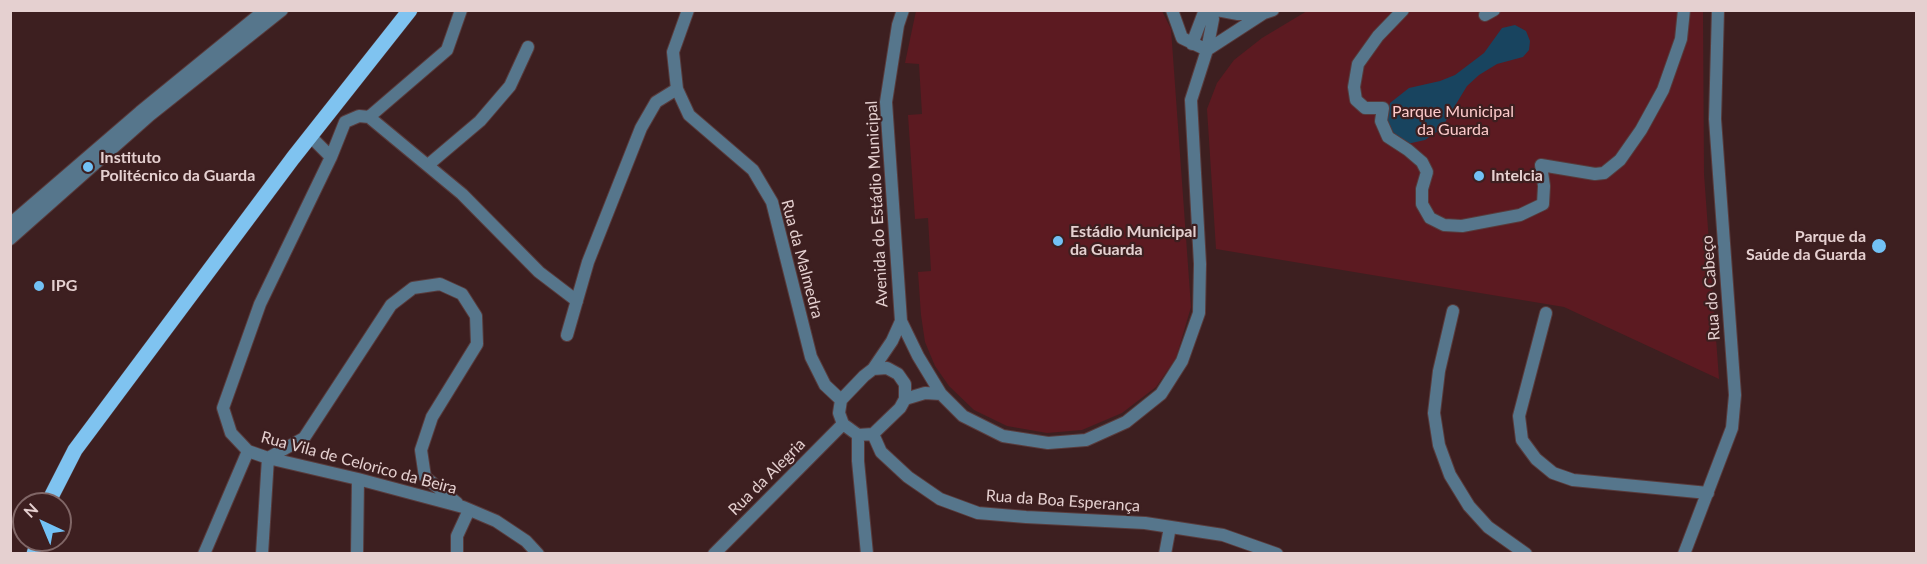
<!DOCTYPE html>
<meta charset="utf-8">
<style>
body{margin:0}
#map{position:relative;width:1927px;height:564px;overflow:hidden;background:#3d1f20;font-family:Lato,sans-serif}
canvas{display:block}
.frame{position:absolute;inset:0;border:12px solid #e5d0d0;pointer-events:none}
.north{position:absolute;left:12px;top:492px;width:60px;height:60px;box-sizing:border-box;background:#3d1f20;border:2px solid #806666;border-radius:50%;rotate:316deg;font-size:16px;font-weight:700;line-height:24px;text-align:center;color:#e5d0d0}
.north::after{content:'';display:block;margin:auto;width:21px;height:27px;background:#72c1f5;clip-path:polygon(50% 0,100% 100%,50% 72%,0 100%)}
</style>
<div id="map">
<canvas width="1927" height="564"></canvas>
<div class="frame"></div>
<div class="north">N</div>
</div>
<script>
const context = document.querySelector('canvas').getContext('2d');
context.lineJoin = 'round';
function fillPath(path, color) { context.fillStyle = color; context.fill(path, 'evenodd'); }
const toPath = rows => new Path2D(rows.map(r => 'M' + r).join(''));
function stroke(path, color, width, dash) { context.strokeStyle = color; context.lineWidth = width; context.lineCap = dash ? 'butt' : 'round'; context.setLineDash(dash || []); context.stroke(path); }
function drawText(font, color, halo, rows, align = 'center') {
  context.font = font + ' Lato,sans-serif'; context.lineWidth = 4.5; context.setLineDash([]); context.textBaseline = 'middle'; context.strokeStyle = halo; context.fillStyle = color; for (const [text, x, y, turn = 0] of rows) {
    context.save(); context.translate(x, y); context.rotate((+turn || 0) * Math.PI / 180); context.textAlign = isNaN(turn) ? turn : align; if (halo) context.strokeText(text, 0, 0); context.fillText(text, 0, 0); context.restore();
  }
}
fillPath(toPath([
 [916,11,1162,11,1171,29,1191,307,1176,358,1156,387,1122,413,1082,430,1047,433,1007,426,974,410,949,386,935,366,925,342,921,315,918,272,931,271,928,218,915,219,908,115,922,114,919,64,905,63],
 [1307,11,1703,11,1704,174,1719,379,1564,307,1216,249,1207,109,1217,83,1234,60,1262,38]
]), '#5c1a21');
fillPath(toPath([
 [1515,25,1526,31,1530,41,1529,50,1523,57,1497,64,1479,75,1467,86,1441,129,1425,140,1407,144,1392,135,1386,119,1390,103,1409,88,1440,81,1455,75,1484,53,1502,28]
]), '#18445f');
const street = toPath([
 [688,10,673,52,677,89,689,115,753,170,772,202,811,357,825,385,841,400],
 [903,10,898,25,886,102,901,321,918,356,941,394,963,416,1003,436,1048,443,1086,440,1126,422,1161,394,1182,361,1199,313,1200,264,1191,100,1207,50,1264,13],
 [1172,10,1182,38,1207,50,1213,19,1210,10],
 [1217,10,1238,14,1264,13,1273,10],
 [1403,10,1378,36,1358,64,1354,87,1356,100,1365,108,1383,108,1381,121,1388,137,1408,150,1422,162,1427,172,1422,189,1422,204,1430,218,1444,225,1462,226,1520,215,1543,204,1544,186,1541,165,1595,174,1604,173,1620,160,1641,130,1663,90,1681,39,1684,10],
 [1485,15,1494,10],
 [1192,44,1203,15,1208,10],
 [369,117,462,194,539,272,577,301],
 [345,122,331,157,260,304,223,408,231,433,248,451,268,458,358,479,463,507,496,521,526,541,538,554],
 [345,122,359,116,369,117,447,50,461,10],
 [310,136,331,157],
 [428,165,480,121,510,86,528,47],
 [10,224,140,112,265,10],
 [10,239,150,115,282,10],
 [1453,311,1439,371,1434,413,1439,445,1450,475,1469,506,1488,527,1526,554],
 [1546,313,1519,416,1522,440,1536,459,1553,473,1573,480,1708,493],
 [567,335,588,262,641,128,656,102,677,89],
 [873,369,887,368,898,374,905,384,905,399,900,408,873,434,858,435,843,424,839,413,841,400,864,376,873,369,892,341,901,321],
 [905,399,925,393,941,394],
 [873,434,881,452,908,477,940,499,978,513,1026,517,1145,523,1223,535,1277,554],
 [858,435,858,461,867,554],
 [204,554,248,451],
 [262,554,268,458,304,438,391,305,413,288,440,284,462,294,476,316,477,344,432,417,421,450,425,477,457,503],
 [357,554,358,479],
 [457,554,457,536,469,510],
 [714,554,843,424],
 [1165,554,1170,527],
 [1684,554,1732,428,1735,395,1715,119,1718,10]
]);
const primary = toPath([
 [49,504,52,495,75,450,293,158,410,10],
 [34,554,38,540]
]);
stroke(street, '#583b3c', 14);
stroke(primary, '#583b3c', 16);
stroke(street, '#56768c', 12);
stroke(primary, '#7fc3f0', 15);
for (const [x, y, r, color] of [
 [88,167,6,"#72c1f5"],
 [1479,176,6,"#72c1f5"],
 [1058,241,6,"#72c1f5"],
 [1879,246,8,"#72c1f5"],
 [39,286,6,"#72c1f5"]
]) { const dot = new Path2D(); dot.arc(x, y, r, 0, 2 * Math.PI); context.fillStyle = color; context.fill(dot); stroke(dot, '#3d1f20', 2); }
drawText('16px', '#fdcbcb', '#3d1f20', [
 ["Parque Municipal",1453,112],
 ["da Guarda",1453,130]
]);
drawText('bold 16px', '#e5d0d0', '#3d1f20', [
 ["Instituto",100,158],
 ["Politécnico da Guarda",100,176],
 ["Intelcia",1491,176],
 ["Estádio Municipal",1070,232],
 ["da Guarda",1070,250],
 ["Parque da",1866,237,"right"],
 ["Saúde da Guarda",1866,255,"right"],
 ["IPG",51,286]
], 'left');
drawText('16px', '#e5d0d0', '#3d1f20', [
 ["Avenida do Estádio Municipal",877,204,-93],
 ["Rua da Malmedra",802,259,75],
 ["Rua do Cabeço",1711,288,-94],
 ["Rua Vila de Celorico da Beira",359,463,15],
 ["Rua da Alegria",767,477,-45],
 ["Rua da Boa Esperança",1063,501,4]
]);
</script>
